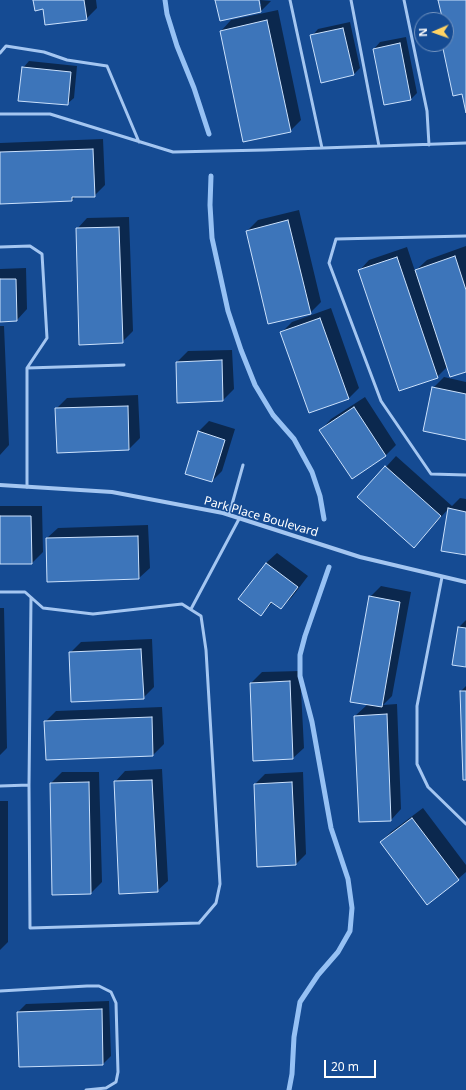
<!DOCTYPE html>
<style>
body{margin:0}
#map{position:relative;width:466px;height:1090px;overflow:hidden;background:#154b93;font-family:"Noto Sans",sans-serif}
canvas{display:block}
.north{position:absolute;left:414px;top:12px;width:40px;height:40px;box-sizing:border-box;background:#154b93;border:1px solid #7393be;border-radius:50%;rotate:268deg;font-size:11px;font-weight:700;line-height:16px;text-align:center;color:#fff}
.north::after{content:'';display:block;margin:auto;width:14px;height:18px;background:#ffd364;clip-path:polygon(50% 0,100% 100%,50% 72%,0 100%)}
.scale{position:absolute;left:324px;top:1060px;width:52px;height:18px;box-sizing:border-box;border:2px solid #fff;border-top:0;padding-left:5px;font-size:12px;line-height:14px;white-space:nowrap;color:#fff;-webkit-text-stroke:3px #154b93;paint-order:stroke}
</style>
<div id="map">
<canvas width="466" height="1090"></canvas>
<div class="north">N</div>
<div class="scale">20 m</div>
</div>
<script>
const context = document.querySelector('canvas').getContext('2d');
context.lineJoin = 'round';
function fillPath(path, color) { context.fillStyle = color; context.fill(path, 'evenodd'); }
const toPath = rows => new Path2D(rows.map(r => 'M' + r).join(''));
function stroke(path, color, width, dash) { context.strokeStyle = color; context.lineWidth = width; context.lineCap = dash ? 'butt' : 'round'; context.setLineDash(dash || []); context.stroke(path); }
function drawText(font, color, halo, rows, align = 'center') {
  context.font = font + ' "Noto Sans",sans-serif'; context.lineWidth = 3; context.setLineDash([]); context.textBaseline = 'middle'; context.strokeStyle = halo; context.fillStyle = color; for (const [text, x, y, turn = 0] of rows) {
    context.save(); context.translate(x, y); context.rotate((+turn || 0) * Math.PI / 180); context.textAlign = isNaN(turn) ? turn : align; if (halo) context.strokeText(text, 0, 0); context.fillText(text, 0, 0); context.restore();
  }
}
fillPath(toPath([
 [34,0,96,0,97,8,86,19,44,8],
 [216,0,258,0,259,5,261,5,260,0,271,1,261,11],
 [278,10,301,120,290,131,221,31,231,20],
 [350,22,360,68,353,75,312,36,318,29],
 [406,37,417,93,411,99,385,104,374,49,380,42],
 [29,61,77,66,74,98,67,104,23,68],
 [103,139,105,185,94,196,76,196,72,200,0,203,0,143],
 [299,210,321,302,310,313,247,231,258,220],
 [129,217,133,331,122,342,77,229,87,218],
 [466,246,466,371,448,366,437,377,359,271,369,260,407,247,415,271,427,260],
 [26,268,27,309,17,320,0,321,0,269],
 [331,308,359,388,349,398,310,412,281,333,292,322],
 [0,326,4,326,9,445,0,455],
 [232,350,234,389,223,400,177,362,188,351],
 [444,377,466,382,466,439,433,388],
 [138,395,140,438,129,449,58,452,56,409,67,398],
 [365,397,396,445,386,455,352,478,321,430,331,419],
 [209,421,235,429,222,471,212,481,198,432],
 [396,456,452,506,460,498,466,499,466,554,442,550,450,507,424,536,386,467],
 [0,506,42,506,43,552,32,563,0,563],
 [148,525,150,568,139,578,48,581,47,538,58,528],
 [277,553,308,576,292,597,281,608,273,602,261,615,266,563],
 [381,586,411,592,392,696,383,705,397,704,401,809,391,820,355,716,368,704,370,597],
 [0,608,4,608,7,748,0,755],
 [466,620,466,666,459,627],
 [152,639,154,687,143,698,70,653,81,642],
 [300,671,304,748,293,758,254,760,251,683,262,672],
 [466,686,466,779,461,691],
 [162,707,164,744,153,755,45,722,56,711],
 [162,769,168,881,157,891,115,782,125,771],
 [62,772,99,772,102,882,91,893,51,783],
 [303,772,306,854,296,864,255,784,265,774],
 [0,801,8,801,8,942,0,950],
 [423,808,466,865,466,872,458,879,427,903,381,842,391,832],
 [109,1001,111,1056,103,1064,18,1012,26,1004]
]), '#0007');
stroke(toPath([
 [165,0,167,14,177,46,194,88,209,134],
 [211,176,210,205,212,238,228,311,241,350,255,385,273,415,294,439,312,472,320,496,324,519],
 [289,1090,292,1074,294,1037,300,1002,318,975,338,952,350,931,352,908,348,879,331,828,312,722,300,676,300,655,305,636,329,567]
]), '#96c1f4', 5);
const building = toPath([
 [33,0,84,0,87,20,45,25,43,9,35,11,33,0],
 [215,0,259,0,261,12,220,21,215,0],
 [438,0,466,0,466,113,462,94,453,96,442,44,446,44,446,20,437,20,437,19,442,17,438,0],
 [267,20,291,132,243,142,220,31,267,20],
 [343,28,354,75,321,83,310,35,343,28],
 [400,43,411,100,384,105,373,49,400,43],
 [22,67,71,72,68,105,18,101,22,67],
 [93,149,95,197,72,197,72,201,0,204,0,152,93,149],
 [288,220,311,314,268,324,246,231,288,220],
 [119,227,123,343,79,345,76,228,119,227],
 [455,256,466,290,466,372,450,377,415,270,455,256],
 [397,257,438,378,399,391,358,270,397,257],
 [0,279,16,279,17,321,0,322,0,279],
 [320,318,349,399,309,413,280,332,320,318],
 [222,360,223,401,177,403,176,362,222,360],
 [432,387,466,394,466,440,423,431,432,387],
 [128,406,129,450,57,453,55,408,128,406],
 [354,407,386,456,352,479,319,430,354,407],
 [198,431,225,440,212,482,185,474,198,431],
 [385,466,441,516,414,548,357,497,385,466],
 [448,508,466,512,466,555,441,551,448,508],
 [0,516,31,516,32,564,0,564,0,516],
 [138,536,139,579,47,582,46,538,138,536],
 [266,563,298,587,281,609,271,602,261,616,238,599,266,563],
 [369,596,400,602,382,707,350,702,369,596],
 [458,627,466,628,466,667,452,665,458,627],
 [141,649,144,699,71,702,69,652,141,649],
 [290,681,293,759,253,761,250,683,290,681],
 [460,691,466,691,466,780,463,780,460,691],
 [387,714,391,821,359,822,354,716,387,714],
 [152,717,153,756,46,760,44,721,152,717],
 [152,780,158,892,119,894,114,781,152,780],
 [89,782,91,894,52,895,50,783,89,782],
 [292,782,296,865,257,867,254,784,292,782],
 [412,818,459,880,427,905,380,842,412,818],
 [102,1009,103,1065,19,1067,17,1012,102,1009]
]);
fillPath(building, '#3d75ba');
stroke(building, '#cbe1fc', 1);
stroke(toPath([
 [290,0,322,148],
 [351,0,379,146],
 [404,0,427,111,429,145],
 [0,53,6,46,44,52,67,60,107,66,139,142],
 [0,114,50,114,173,152,265,150,466,143],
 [466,236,336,239,329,263,381,401,431,474,466,475],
 [0,247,30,246,42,254,47,338,27,368,27,487],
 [27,368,124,365],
 [229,515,243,465],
 [442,577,417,706,417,764,428,787,466,824],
 [0,592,25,592,43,608,93,614,182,604,201,616,206,650,220,884,216,903,199,923,30,928,29,785,0,786],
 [191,609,239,519],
 [29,785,31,598],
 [0,991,87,986,99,986,111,992,116,1003,118,1072,116,1082,106,1088,86,1090]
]), '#a4c6f1', 3);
stroke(toPath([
 [0,485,112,492,223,513,360,557,466,582]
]), '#a4c6f1', 4);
drawText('12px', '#fff', '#154b93', [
 ["Park Place Boulevard",261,517,16]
]);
</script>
